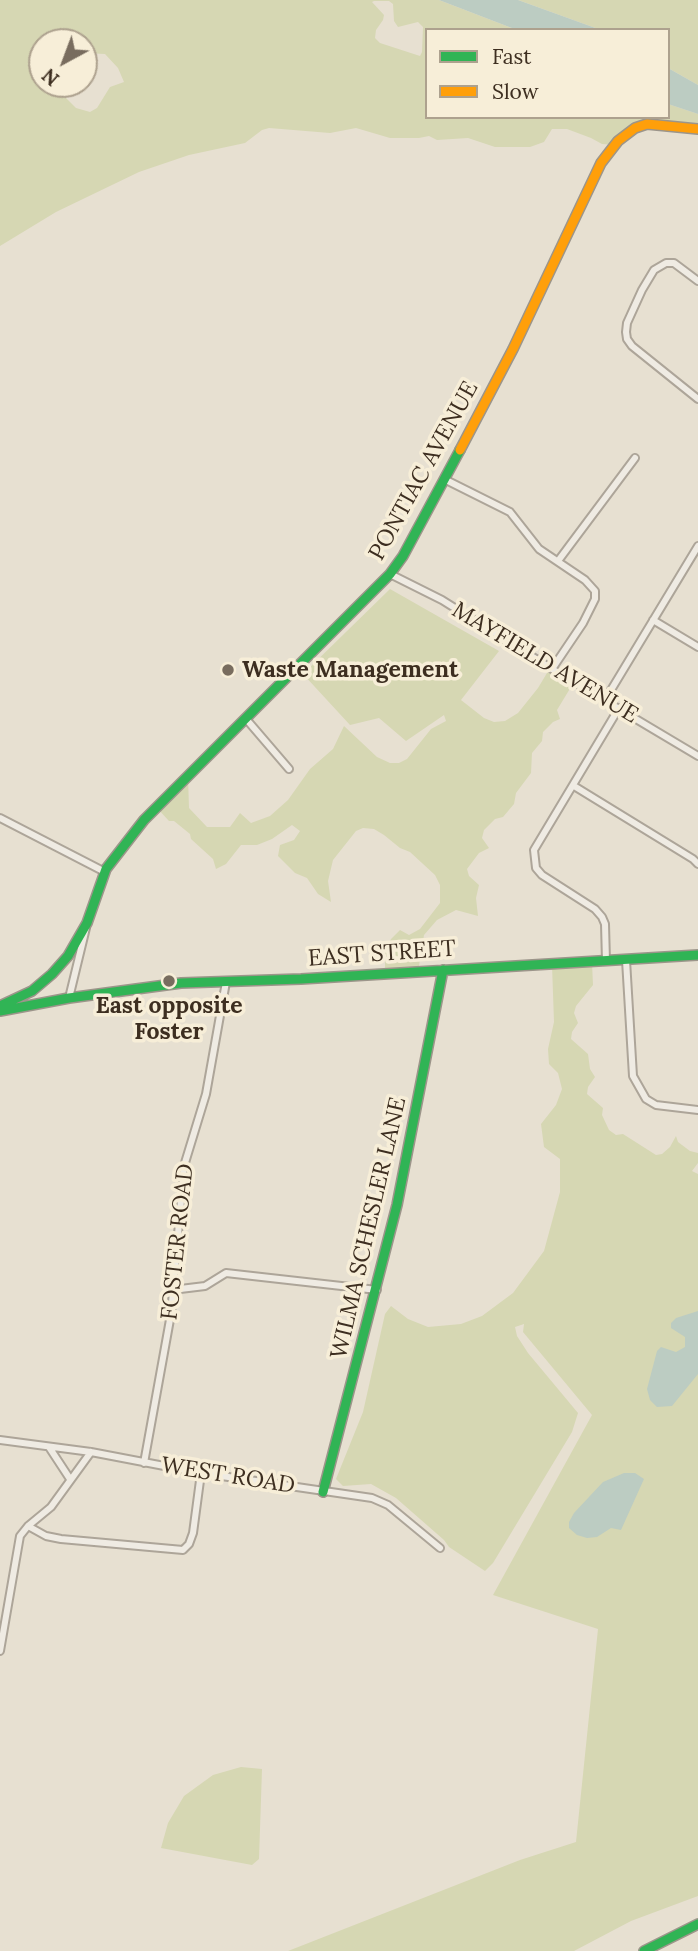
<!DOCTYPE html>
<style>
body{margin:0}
#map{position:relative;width:698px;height:1951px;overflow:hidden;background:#e7e0d1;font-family:Lora,serif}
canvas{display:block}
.legend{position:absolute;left:425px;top:28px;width:245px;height:91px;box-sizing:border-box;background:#f7eed8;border:2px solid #ada18e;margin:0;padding:9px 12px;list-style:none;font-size:21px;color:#3d2e20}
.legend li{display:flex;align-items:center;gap:14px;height:35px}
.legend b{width:35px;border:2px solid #ada18e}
.north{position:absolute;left:28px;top:28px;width:70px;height:70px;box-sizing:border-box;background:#f7eed8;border:2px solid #ada18e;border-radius:50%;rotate:221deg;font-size:19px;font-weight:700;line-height:28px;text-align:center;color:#3d2e20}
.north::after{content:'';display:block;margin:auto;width:24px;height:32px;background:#786c5e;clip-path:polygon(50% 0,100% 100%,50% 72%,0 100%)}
</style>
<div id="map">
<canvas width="698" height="1951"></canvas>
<ul class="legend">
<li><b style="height:9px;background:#30b455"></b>Fast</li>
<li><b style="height:9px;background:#ff9f0a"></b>Slow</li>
</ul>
<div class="north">N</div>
</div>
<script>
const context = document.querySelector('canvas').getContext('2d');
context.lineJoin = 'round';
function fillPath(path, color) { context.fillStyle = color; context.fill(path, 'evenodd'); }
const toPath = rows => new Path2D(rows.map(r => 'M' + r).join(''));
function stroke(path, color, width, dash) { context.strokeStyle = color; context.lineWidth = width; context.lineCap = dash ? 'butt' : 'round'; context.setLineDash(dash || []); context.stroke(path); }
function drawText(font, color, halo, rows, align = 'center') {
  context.font = font + ' Lora,serif'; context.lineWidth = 7; context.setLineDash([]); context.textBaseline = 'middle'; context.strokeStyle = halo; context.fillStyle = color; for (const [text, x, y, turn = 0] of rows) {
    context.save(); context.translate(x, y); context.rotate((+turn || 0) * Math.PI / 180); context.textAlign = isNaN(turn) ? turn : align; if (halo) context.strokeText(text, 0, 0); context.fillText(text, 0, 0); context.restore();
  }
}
fillPath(toPath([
 [0,0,439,0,517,30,427,30,427,117,668,117,668,104,698,114,698,125,684,123,645,125,615,145,602,144,591,138,567,129,552,129,544,142,530,147,495,147,468,138,437,140,429,136,419,138,390,138,356,128,330,133,269,128,262,130,245,143,189,155,139,172,56,212,0,246],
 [374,1,389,1,393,4,394,21,398,27,418,22,423,27,422,52,420,56,380,43,375,38,376,30,383,20,384,15,372,2],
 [42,42,84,42,84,53,105,54,118,68,124,82,110,87,97,108,90,112,76,108,58,90,55,84,42,84,42,76,37,70,37,62,42,59],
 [518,0,698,0,698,85,668,68,668,30,601,30],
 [390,589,499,651,461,700,484,718,494,722,505,721,518,713,538,688,550,668,574,682,557,710,560,719,553,722,543,732,542,741,532,753,531,773,516,793,514,804,503,817,495,819,484,830,482,838,489,848,479,853,467,869,469,876,479,885,476,898,478,916,456,910,437,920,424,935,418,972,385,972,385,952,391,939,400,930,409,935,420,929,440,903,440,885,435,875,410,852,400,848,384,835,374,829,363,828,356,831,333,860,328,881,331,902,318,894,307,878,295,873,278,856,280,845,294,840,300,831,292,825,272,839,257,845,241,845,226,864,216,869,213,859,191,839,190,834,174,821,169,821,157,808,188,777,189,808,207,827,230,827,240,813,251,823,270,816,288,800,310,769,333,749,344,726,377,757,390,763,399,763,407,759,431,729,446,721,444,715,406,741,379,718,350,725,303,674],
 [592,963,593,985,576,1006,574,1013,578,1023,572,1032,571,1039,588,1054,590,1069,595,1077,588,1087,587,1094,603,1108,602,1115,609,1130,616,1135,623,1134,656,1155,662,1154,670,1147,676,1136,678,1142,690,1151,698,1153,698,1163,692,1171,698,1174,698,1896,631,1921,574,1951,288,1951,520,1860,576,1842,598,1629,493,1595,592,1415,523,1332,524,1324,515,1327,517,1336,528,1353,578,1413,572,1432,493,1563,485,1571,449,1547,444,1540,396,1498,371,1484,343,1486,336,1479,363,1412,385,1314,391,1306,408,1319,428,1327,461,1324,482,1316,513,1293,544,1251,560,1192,560,1159,544,1147,541,1124,556,1105,562,1089,558,1073,549,1064,548,1049,554,1022,552,965],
 [241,1767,262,1769,259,1859,252,1865,161,1848,168,1823,184,1796,213,1775]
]), '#d6d7b3');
fillPath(toPath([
 [439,0,518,0,601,30,517,30],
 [668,68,698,85,698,114,668,104],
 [698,1311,698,1374,672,1406,657,1407,650,1400,647,1389,657,1351,661,1347,676,1352,685,1347,685,1337,671,1328,671,1323,676,1318],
 [624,1473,635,1473,644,1479,621,1530,611,1528,597,1537,587,1538,577,1535,569,1528,569,1522,574,1513,603,1482]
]), '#bcccc2');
const street = toPath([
 [698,281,674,263,666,263,654,270,642,290,627,323,626,332,627,339,632,346,698,399],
 [444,479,510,512,539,549,585,580,595,591,595,599,583,623,552,669],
 [558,561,635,458],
 [390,574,442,600,552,669,698,756],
 [653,620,698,647],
 [605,700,698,546],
 [247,720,289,769],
 [574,786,693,859,698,864],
 [0,818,105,872],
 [626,960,633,1076,646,1099,656,1105,698,1110],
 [606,961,605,924,602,917,595,909,542,875,536,868,534,850,619,708],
 [69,998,86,928],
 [172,1290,205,1286,226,1273,377,1290],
 [0,1440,91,1452,201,1473,372,1498,388,1505,440,1548],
 [49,1447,70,1479],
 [144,1463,171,1314,184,1166,206,1094,226,982],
 [28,1526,46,1536,61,1539,183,1550,189,1544,193,1533,201,1473],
 [0,1651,20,1536,28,1526,51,1507,91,1452]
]);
const fast = toPath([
 [0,1006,32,991,52,974,68,956,87,923,106,869,144,820,390,574,403,556,460,450],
 [0,1011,69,998,181,983,301,979,698,955],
 [323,1492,397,1205,443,970],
 [644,1951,698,1924]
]);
const slow = toPath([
 [460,450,513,349,601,163,618,141,635,128,647,124,698,129]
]);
stroke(street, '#ada599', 10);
stroke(fast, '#9c958a', 12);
stroke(slow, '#9c958a', 12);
stroke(street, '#efebe3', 6);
stroke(fast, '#30b455', 9);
stroke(slow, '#ff9f0a', 9);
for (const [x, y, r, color] of [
 [228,670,7,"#786c5e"],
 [169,981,7,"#786c5e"]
]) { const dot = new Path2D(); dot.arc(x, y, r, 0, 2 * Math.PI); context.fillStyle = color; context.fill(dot); stroke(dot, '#f7eed8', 2.5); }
drawText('23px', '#3d2e20', '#f7eed8', [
 ["PONTIAC AVENUE",424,471,-61],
 ["MAYFIELD AVENUE",545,663,31],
 ["EAST STREET",382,954,-4],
 ["WILMA SCHESLER LANE",369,1228,-77],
 ["FOSTER ROAD",178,1242,-84],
 ["WEST ROAD",228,1476,9]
]);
drawText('bold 23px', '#3d2e20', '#f7eed8', [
 ["Waste Management",242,670],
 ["East opposite",169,1006,"center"],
 ["Foster",169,1032,"center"]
], 'left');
</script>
